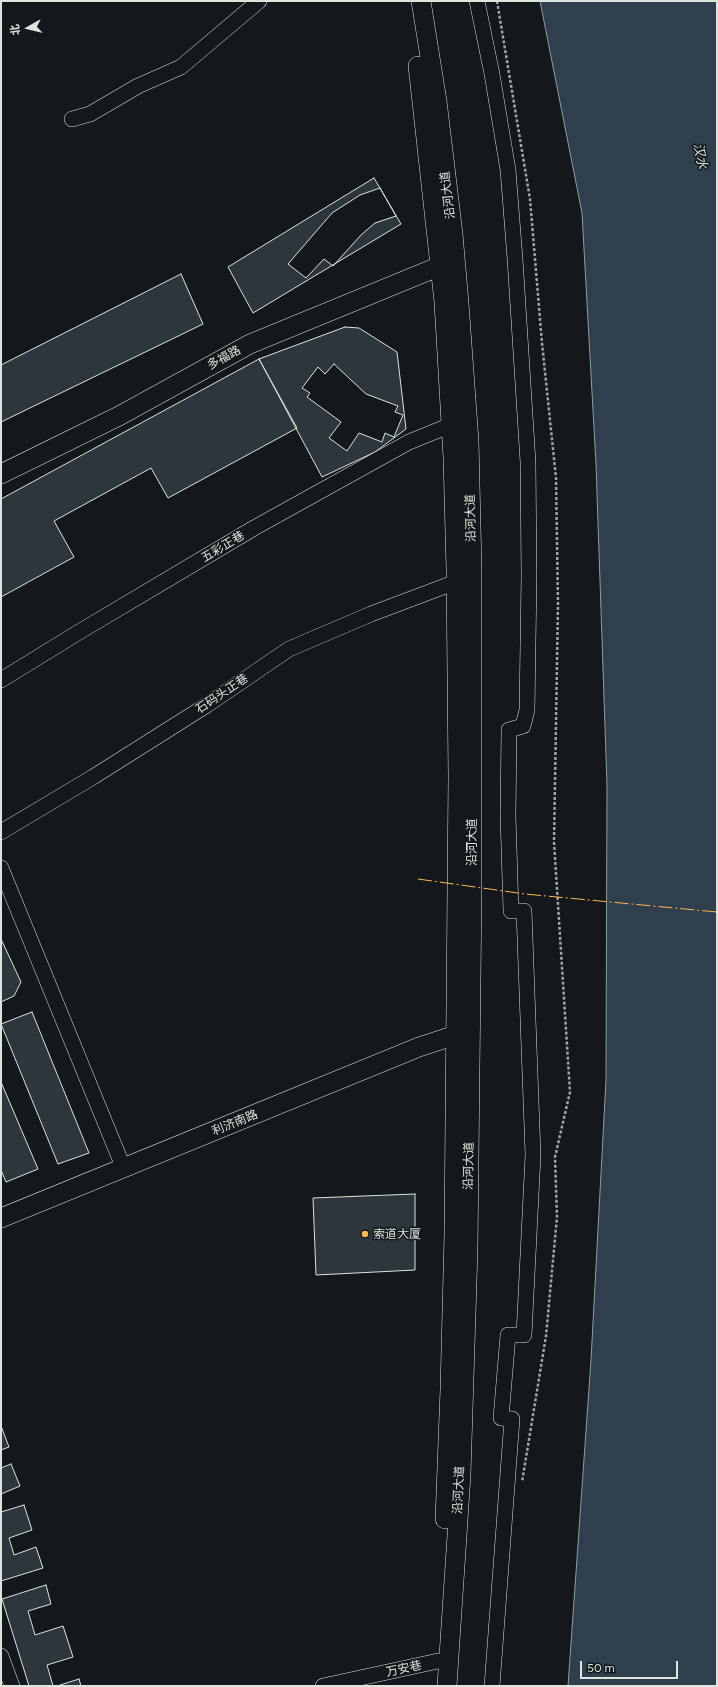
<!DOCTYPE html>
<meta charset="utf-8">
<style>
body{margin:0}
#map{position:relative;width:718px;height:1687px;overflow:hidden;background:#14181c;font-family:Figtree,"Noto Sans SC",sans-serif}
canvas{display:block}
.frame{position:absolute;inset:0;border:2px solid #d8e6dc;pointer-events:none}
.north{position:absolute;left:8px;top:8px;width:40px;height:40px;-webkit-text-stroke:3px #14181c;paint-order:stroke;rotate:262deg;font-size:11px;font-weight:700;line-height:16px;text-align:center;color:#d8e6dc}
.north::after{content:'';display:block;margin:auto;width:14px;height:18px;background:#d8e6dc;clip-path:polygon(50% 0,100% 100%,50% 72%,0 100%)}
.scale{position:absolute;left:580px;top:1661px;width:98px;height:18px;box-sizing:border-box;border:2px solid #d8e6dc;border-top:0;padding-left:5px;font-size:12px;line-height:14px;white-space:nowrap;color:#d8e6dc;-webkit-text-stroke:3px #14181c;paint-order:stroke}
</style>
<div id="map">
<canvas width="718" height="1687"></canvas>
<div class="frame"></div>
<div class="north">北</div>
<div class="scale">50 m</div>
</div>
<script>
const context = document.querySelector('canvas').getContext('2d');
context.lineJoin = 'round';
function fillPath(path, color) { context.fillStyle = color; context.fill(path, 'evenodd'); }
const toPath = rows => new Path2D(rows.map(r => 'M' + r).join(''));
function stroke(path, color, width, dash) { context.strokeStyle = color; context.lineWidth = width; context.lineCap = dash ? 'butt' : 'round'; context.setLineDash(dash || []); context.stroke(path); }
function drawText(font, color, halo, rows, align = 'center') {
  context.font = font + ' Figtree,"Noto Sans SC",sans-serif'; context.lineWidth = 3; context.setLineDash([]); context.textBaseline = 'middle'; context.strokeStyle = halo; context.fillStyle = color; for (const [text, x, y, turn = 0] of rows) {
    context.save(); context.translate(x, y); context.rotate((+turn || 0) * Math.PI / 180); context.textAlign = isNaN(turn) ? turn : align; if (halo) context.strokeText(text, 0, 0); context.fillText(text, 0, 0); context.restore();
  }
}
const water = toPath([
 [540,1,717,1,717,1686,568,1686,591,1360,606,1080,607,785,596,464,582,213,540,1]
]);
fillPath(water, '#2f3f4d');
stroke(water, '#939e99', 1);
const building = toPath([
 [374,178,401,224,253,313,228,267,374,178],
 [380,188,396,216,375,223,361,235,333,266,324,259,306,278,288,264,332,213,360,195,380,188],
 [181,274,203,324,1,422,1,365,181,274],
 [345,327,359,328,397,352,406,429,375,452,322,477,259,359,345,327],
 [259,359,297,428,168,498,151,468,54,521,74,557,1,597,1,499,259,359],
 [334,364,366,394,398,406,395,412,403,415,394,437,385,433,382,442,359,433,347,451,329,438,341,422,307,397,310,393,302,388,318,367,325,374,334,364],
 [1,939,21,982,14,996,1,1002,1,939],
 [32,1012,89,1153,58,1164,1,1024,32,1012],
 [1,1082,38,1169,6,1182,1,1170,1,1082],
 [415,1194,415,1270,316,1275,313,1198,415,1194],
 [1,1426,9,1447,1,1450,1,1426],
 [11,1464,20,1486,1,1494,1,1468,11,1464],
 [24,1505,32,1530,9,1538,14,1555,36,1547,43,1568,1,1581,1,1512,24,1505],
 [46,1585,51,1604,28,1611,35,1635,63,1626,73,1657,47,1665,53,1686,29,1686,2,1599,46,1585],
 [79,1679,81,1686,57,1686,79,1679]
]);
fillPath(building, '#2c363c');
stroke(building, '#d8e6dc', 1);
const minor = toPath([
 [477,1,492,74,508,170,515,259,528,462,529,576,527,710,523,726,509,730,508,816,511,911,524,911,533,1155,524,1335,508,1335,501,1418,512,1419,492,1686],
 [72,119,90,114,138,86,181,67,259,1],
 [1,680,79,632,254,528,409,442,451,425],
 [1,832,93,777,207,705,289,649,371,614,456,582],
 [1,868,124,1169],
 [1,1656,12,1686],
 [323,1686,438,1661]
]);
const major = toPath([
 [421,1,437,101,453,234,459,303,469,441,472,570,472,889,468,1249,461,1475,447,1686],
 [418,66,444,302,453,458,456,570,458,777,454,1234,450,1389,445,1519],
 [1,474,119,416,250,344,440,266,450,260],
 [1,1218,419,1047,465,1032]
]);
stroke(minor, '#d8e6dc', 16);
stroke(major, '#d8e6dc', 20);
stroke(toPath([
 [497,1,530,199,542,343,556,478,558,604,554,842,570,1092,555,1157,557,1217,546,1336,522,1482]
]), '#9da8a2', 2.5, [3, 2]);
stroke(minor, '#14181c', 15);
stroke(major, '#14181c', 19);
stroke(toPath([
 [418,879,525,894,717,912]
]), '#ffb74d', 1, [14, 3, 2, 3]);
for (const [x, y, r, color] of [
 [365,1234,4,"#ffb74d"]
]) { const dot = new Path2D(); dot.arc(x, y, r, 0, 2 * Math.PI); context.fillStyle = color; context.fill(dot); stroke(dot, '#14181c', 1.5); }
drawText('12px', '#d8e6dc', '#14181c', [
 ["沿河大道",448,195,-97],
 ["多福路",224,358,-29],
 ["沿河大道",471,518,-91],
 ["五彩正巷",223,547,-31],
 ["石码头正巷",222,694,-34],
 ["沿河大道",472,842,-90],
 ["利济南路",235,1123,-22],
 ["沿河大道",469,1166,-89],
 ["沿河大道",459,1490,-87],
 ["万安巷",404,1669,-12]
]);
drawText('12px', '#d8e6dc', '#14181c', [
 ["索道大厦",373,1234]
], 'left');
drawText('italic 13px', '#d8e6dc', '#14181c', [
 ["汉水",700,156,79]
]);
</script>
